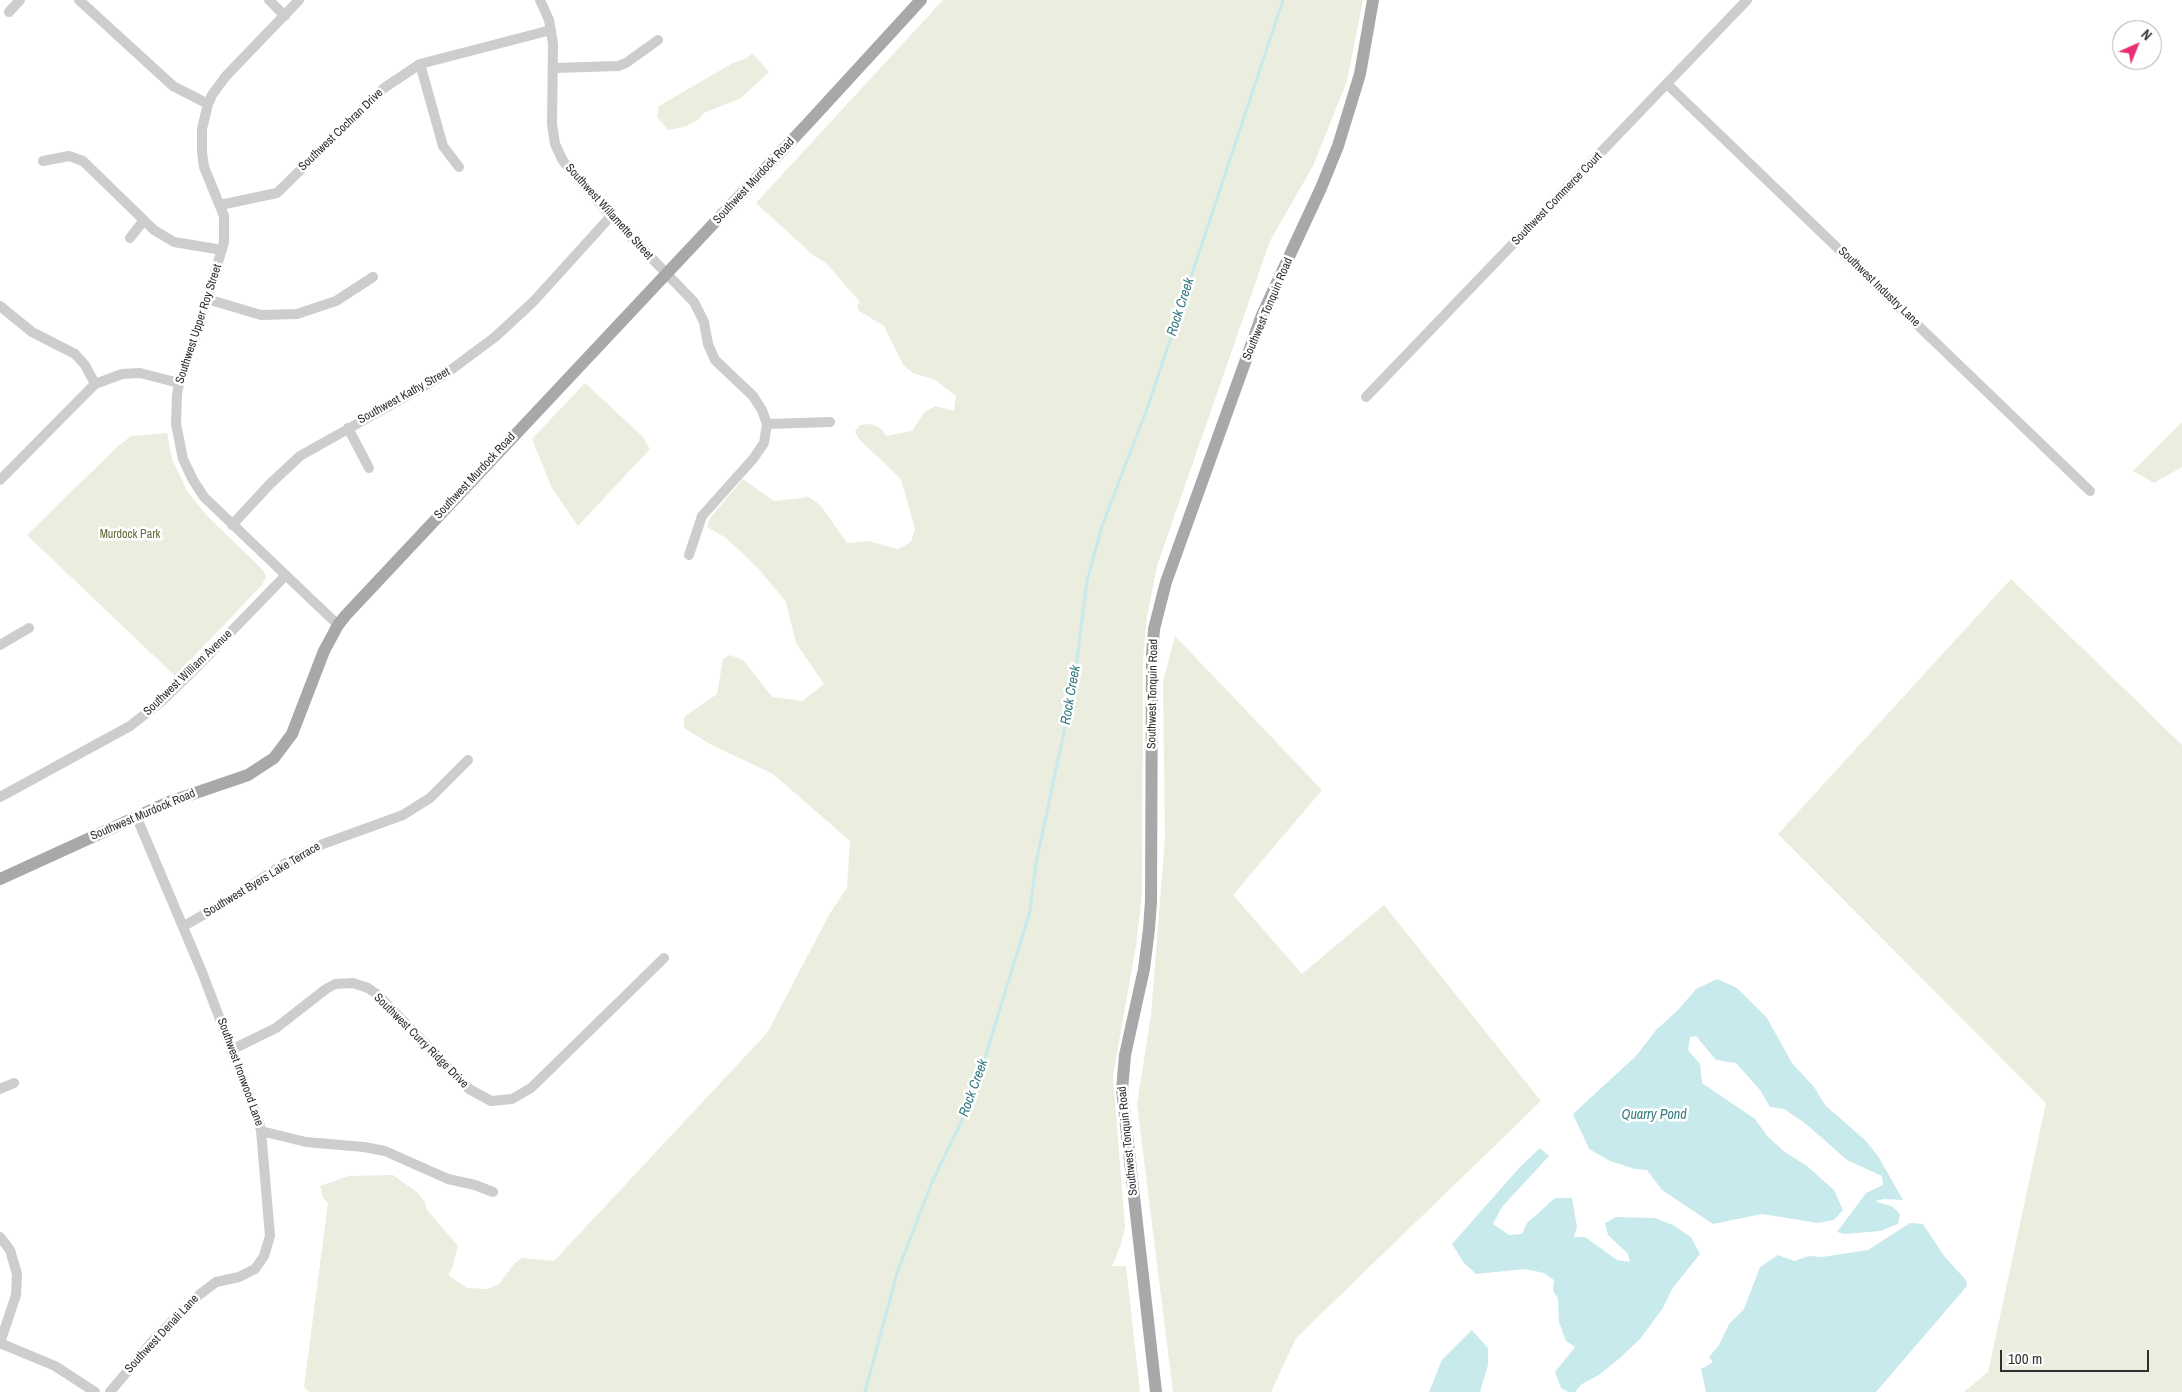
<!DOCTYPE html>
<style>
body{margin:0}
#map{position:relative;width:2182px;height:1392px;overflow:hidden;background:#fff;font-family:"Archivo Narrow",sans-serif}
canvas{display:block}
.north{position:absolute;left:2112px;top:20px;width:50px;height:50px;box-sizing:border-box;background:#fff;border:1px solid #acacac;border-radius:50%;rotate:44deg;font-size:14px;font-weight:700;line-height:20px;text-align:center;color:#303030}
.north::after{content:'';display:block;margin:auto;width:18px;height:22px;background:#ea2f76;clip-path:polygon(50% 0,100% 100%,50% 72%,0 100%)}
.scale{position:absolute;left:2000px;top:1350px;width:149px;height:22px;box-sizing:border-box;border:2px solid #303030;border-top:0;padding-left:6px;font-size:15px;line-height:18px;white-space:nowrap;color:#303030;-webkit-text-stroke:4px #fff;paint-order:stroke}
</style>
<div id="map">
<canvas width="2182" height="1392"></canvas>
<div class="north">N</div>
<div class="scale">100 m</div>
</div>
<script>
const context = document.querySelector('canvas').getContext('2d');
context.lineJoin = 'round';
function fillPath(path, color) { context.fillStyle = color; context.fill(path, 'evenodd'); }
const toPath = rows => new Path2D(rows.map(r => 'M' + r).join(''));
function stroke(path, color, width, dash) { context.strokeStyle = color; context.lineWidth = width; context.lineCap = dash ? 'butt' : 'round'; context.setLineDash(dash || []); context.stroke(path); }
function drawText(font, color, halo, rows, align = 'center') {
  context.font = font + ' "Archivo Narrow",sans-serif'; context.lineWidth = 5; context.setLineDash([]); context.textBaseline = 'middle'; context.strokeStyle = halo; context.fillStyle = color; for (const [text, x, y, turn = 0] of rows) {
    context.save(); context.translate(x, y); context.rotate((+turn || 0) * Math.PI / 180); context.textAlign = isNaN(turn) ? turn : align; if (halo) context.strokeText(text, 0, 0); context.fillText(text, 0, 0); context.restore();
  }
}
fillPath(toPath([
 [943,0,1363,0,1347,81,1313,166,1270,241,1157,566,1147,617,1143,660,1142,894,1136,946,1113,1075,1125,1227,1121,1244,1112,1266,1126,1266,1140,1392,309,1392,304,1387,328,1203,323,1198,320,1186,349,1176,393,1175,418,1193,425,1202,427,1210,458,1246,452,1268,448,1275,467,1288,487,1289,499,1284,514,1264,522,1258,554,1261,767,1033,830,913,847,888,850,841,773,774,710,744,684,728,684,717,717,694,723,659,730,655,743,660,772,697,802,701,824,684,796,643,786,602,758,568,726,538,707,527,710,518,743,479,774,501,809,497,821,506,847,543,868,541,898,549,911,542,915,529,901,479,858,438,855,431,860,425,871,424,882,429,886,436,912,431,924,413,935,406,954,411,956,396,935,380,913,373,904,366,884,326,859,311,857,306,860,302,826,263,813,255,756,203],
 [752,53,769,72,741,98,704,113,698,120,684,127,668,130,657,117,659,106,733,63,747,58],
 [585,383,642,436,650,449,578,526,552,488,532,439],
 [2182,422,2182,467,2154,483,2133,471],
 [167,433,172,459,187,491,206,515,263,570,266,577,262,585,175,676,27,535,117,447,131,436],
 [2011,579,2182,745,2182,1392,1964,1392,1988,1372,2046,1103,1778,834],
 [1175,636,1322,790,1233,895,1302,974,1384,905,1541,1101,1296,1338,1271,1392,1173,1392,1137,1104,1151,1015,1165,838,1163,682]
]), '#ebedde');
fillPath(toPath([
 [1717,979,1737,988,1767,1018,1792,1063,1814,1087,1826,1106,1865,1140,1878,1156,1903,1200,1884,1199,1875,1201,1893,1207,1900,1214,1898,1224,1880,1231,1845,1234,1837,1232,1866,1193,1883,1185,1882,1176,1847,1160,1806,1124,1784,1109,1770,1107,1760,1090,1736,1063,1716,1060,1696,1036,1690,1037,1688,1050,1700,1064,1702,1083,1755,1119,1768,1137,1785,1152,1807,1166,1834,1190,1843,1210,1834,1220,1818,1223,1762,1214,1713,1224,1662,1190,1647,1170,1635,1169,1610,1161,1589,1149,1573,1114,1636,1056,1656,1030,1679,1009,1696,989],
 [1540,1148,1549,1156,1502,1207,1493,1224,1509,1235,1522,1234,1527,1223,1555,1198,1572,1198,1577,1227,1574,1237,1585,1237,1617,1260,1630,1262,1628,1254,1608,1235,1605,1223,1616,1217,1655,1218,1673,1225,1691,1237,1700,1254,1672,1289,1663,1308,1640,1339,1620,1358,1599,1375,1582,1384,1575,1392,1568,1392,1561,1388,1555,1372,1575,1347,1566,1341,1559,1322,1558,1298,1553,1291,1554,1280,1544,1273,1525,1269,1476,1274,1464,1263,1452,1244,1519,1168],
 [1910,1223,1923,1224,1944,1256,1966,1280,1967,1286,1876,1392,1706,1392,1701,1369,1713,1362,1709,1357,1719,1345,1729,1324,1744,1309,1760,1267,1778,1255,1794,1261,1809,1256,1822,1257,1868,1250],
 [1472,1330,1488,1348,1488,1365,1480,1392,1429,1392,1442,1360]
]), '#c9eaed');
stroke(toPath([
 [865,1392,897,1273,932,1182,972,1100,1030,911,1036,863,1073,690,1087,581,1102,526,1148,406,1283,0]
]), '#c9eaed', 3);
stroke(toPath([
 [79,0,173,86,208,104],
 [269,0,285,16],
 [299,0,226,76,212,95,208,104,202,129,202,152,204,167,224,216,224,242,203,313,179,383,177,395,176,424,183,459,193,480,204,497,338,625],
 [540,0,549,20,553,44,552,124,555,144,563,161,611,216,694,302,704,322,708,344,715,360,753,396,762,410,767,424,764,443,753,459,702,516,689,555],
 [9,12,20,0],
 [420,64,443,146,459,167],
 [554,68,618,66,626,63,658,40],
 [1667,84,2090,491],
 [43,161,69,156,83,161,154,230,174,242,222,250],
 [220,205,277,193,384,88,420,64,551,30],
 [130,238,144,220],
 [207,299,261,315,297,314,336,301,373,277],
 [0,306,32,332,75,354,85,365,95,384],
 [1366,397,1747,0],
 [767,424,830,422],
 [348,428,369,468],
 [0,480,95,384,122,374,140,373,179,383],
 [232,525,270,484,300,456,444,375,495,337,533,302,611,216],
 [0,645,29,628],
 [0,797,130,726,162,701,192,672,285,576],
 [184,926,229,900,284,864,323,844,403,815,430,798,468,760],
 [231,1050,276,1028,326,989,335,984,353,983,368,988,378,995,469,1089,491,1101,512,1099,531,1088,664,958],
 [0,1089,14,1083],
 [261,1131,306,1142,364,1147,385,1151,448,1179,475,1185,493,1192],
 [0,1237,10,1250,17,1274,16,1295,0,1343],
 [0,1343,55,1366,95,1392],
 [110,1392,156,1337,199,1295,216,1282,239,1277,255,1269,264,1256,270,1236,261,1131,259,1122,202,972,137,818]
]), '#cdcdcd', 10);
stroke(toPath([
 [0,879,169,802,248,775,274,758,292,734,324,651,338,625,346,615,809,122,921,0],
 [1156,1392,1122,1090,1125,1055,1144,969,1149,929,1151,901,1152,655,1154,629,1166,582,1262,315,1321,188,1338,146,1360,74,1373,0]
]), '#a8a8a8', 12);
drawText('12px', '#303030', '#fff', [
 ["Southwest Cochran Drive",341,130,-44],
 ["Southwest Murdock Road",754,181,-47],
 ["Southwest Commerce Court",1557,199,-46],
 ["Southwest Willamette Street",609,212,48],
 ["Southwest Industry Lane",1879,287,44],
 ["Southwest Tonquin Road",1268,309,-67],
 ["Southwest Upper Roy Street",199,324,-72],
 ["Southwest Kathy Street",404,396,-29],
 ["Southwest Murdock Road",475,476,-47],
 ["Southwest William Avenue",188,673,-44],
 ["Southwest Tonquin Road",1153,694,-89],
 ["Southwest Murdock Road",143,815,-23],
 ["Southwest Byers Lake Terrace",262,880,-31],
 ["Southwest Curry Ridge Drive",421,1041,45],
 ["Southwest Ironwood Lane",240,1072,70],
 ["Southwest Tonquin Road",1128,1141,-96],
 ["Southwest Denali Lane",162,1334,-47]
]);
drawText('12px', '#626d3b', '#fff', [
 ["Murdock Park",130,535]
]);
drawText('italic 14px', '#357b81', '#fff', [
 ["Rock Creek",1181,307,-72],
 ["Rock Creek",1071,695,-80],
 ["Rock Creek",974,1088,-70],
 ["Quarry Pond",1654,1115]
]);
</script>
